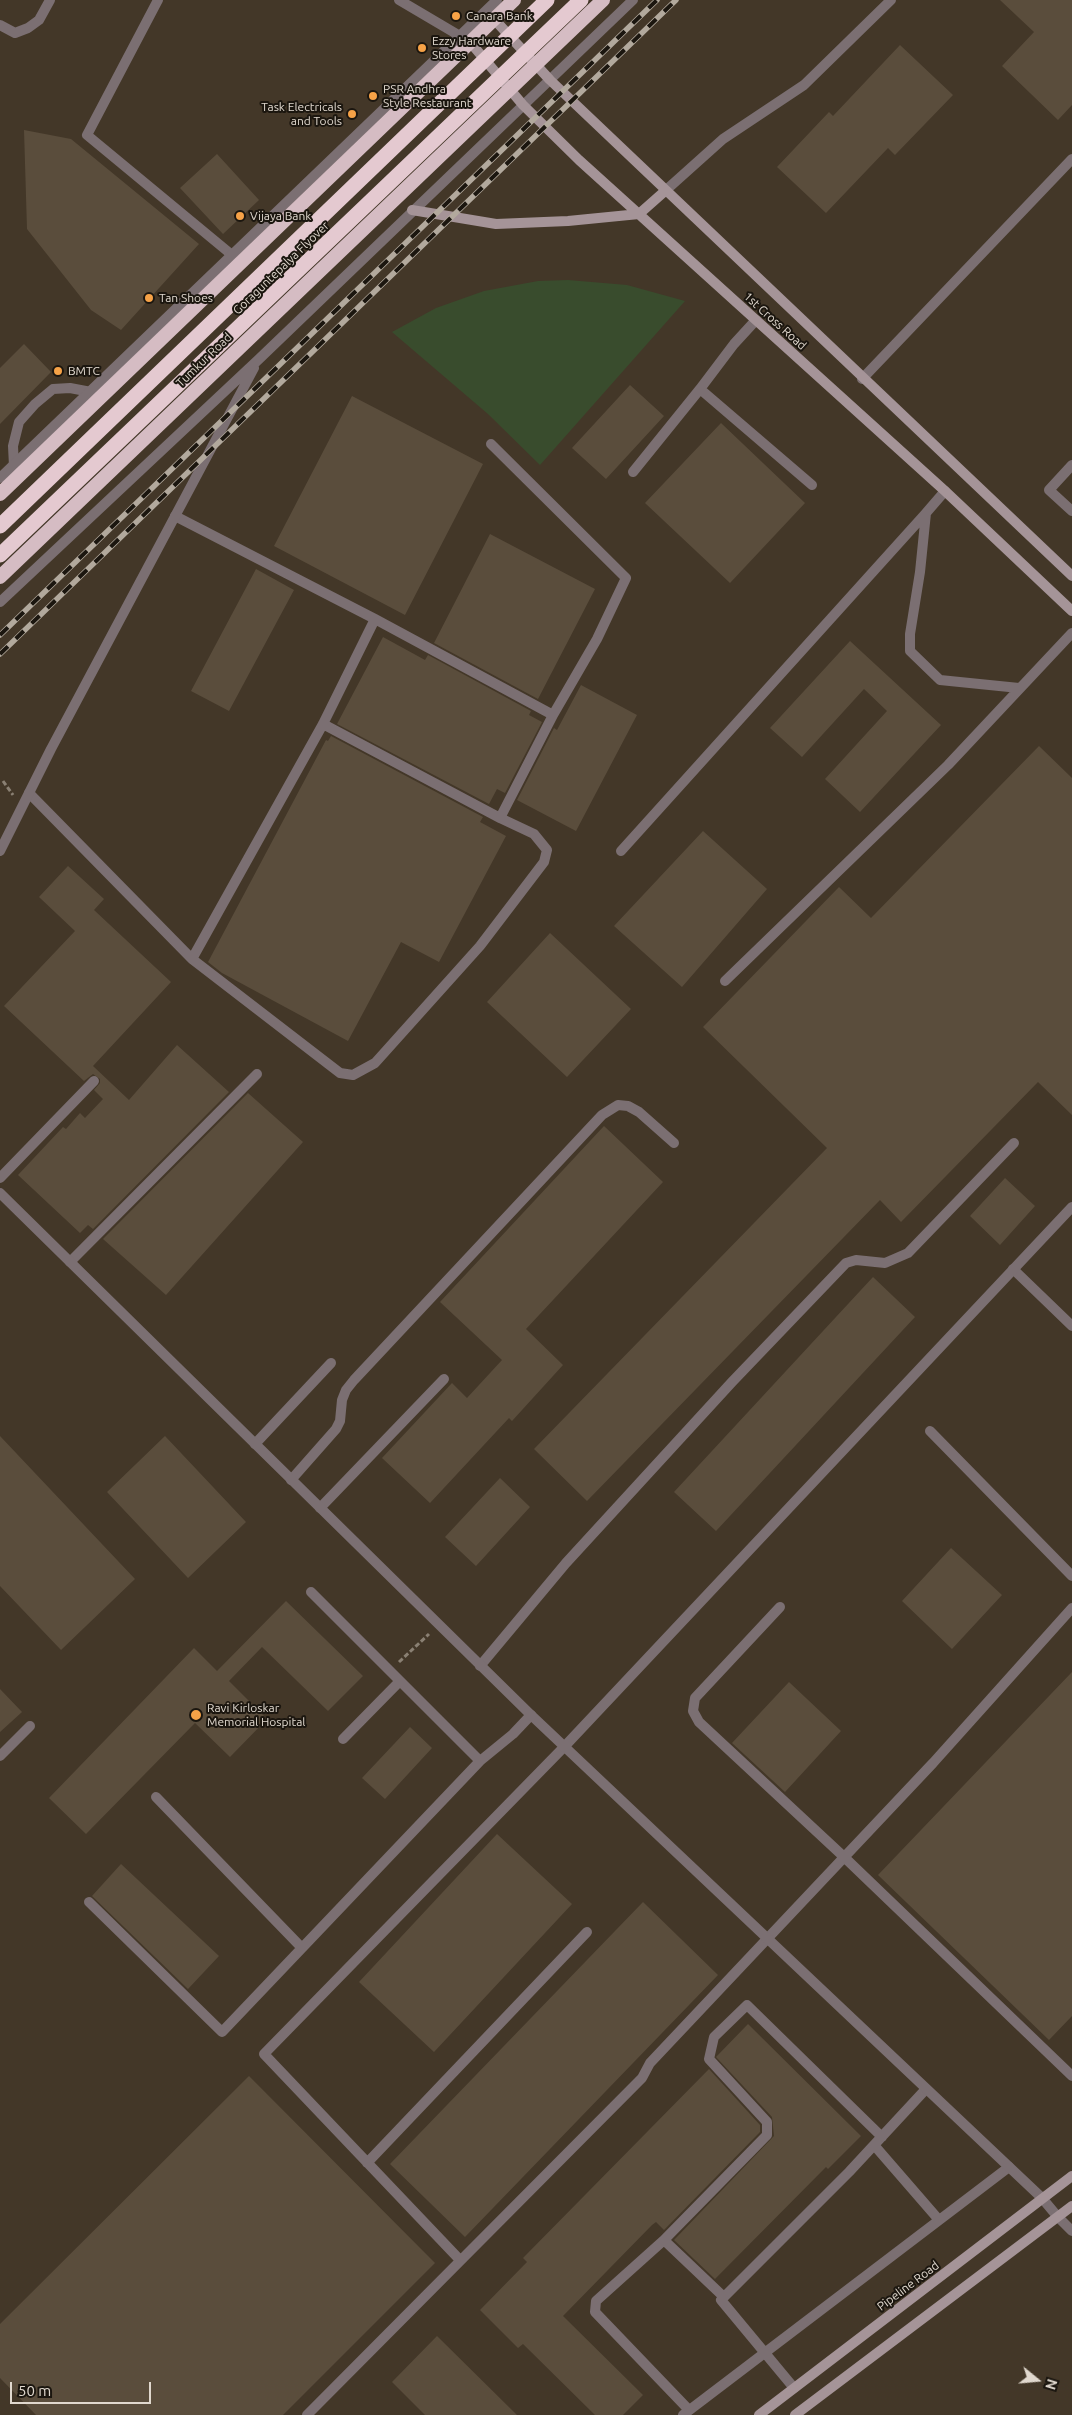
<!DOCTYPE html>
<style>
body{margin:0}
#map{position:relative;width:1072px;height:2415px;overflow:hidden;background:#382c1c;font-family:Ubuntu,sans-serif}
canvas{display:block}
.north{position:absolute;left:1012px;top:2355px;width:50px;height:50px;-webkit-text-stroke:4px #1b160f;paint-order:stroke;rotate:107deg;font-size:14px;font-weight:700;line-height:20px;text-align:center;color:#e0d8ce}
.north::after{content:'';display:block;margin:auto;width:18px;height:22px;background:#e0d8ce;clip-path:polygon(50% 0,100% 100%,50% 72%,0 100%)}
.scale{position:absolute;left:10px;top:2382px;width:141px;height:22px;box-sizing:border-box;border:2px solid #e0d8ce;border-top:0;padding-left:6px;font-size:15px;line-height:18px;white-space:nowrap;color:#e0d8ce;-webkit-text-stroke:4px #1b160f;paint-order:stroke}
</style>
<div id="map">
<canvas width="1072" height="2415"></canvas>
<div class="north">N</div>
<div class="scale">50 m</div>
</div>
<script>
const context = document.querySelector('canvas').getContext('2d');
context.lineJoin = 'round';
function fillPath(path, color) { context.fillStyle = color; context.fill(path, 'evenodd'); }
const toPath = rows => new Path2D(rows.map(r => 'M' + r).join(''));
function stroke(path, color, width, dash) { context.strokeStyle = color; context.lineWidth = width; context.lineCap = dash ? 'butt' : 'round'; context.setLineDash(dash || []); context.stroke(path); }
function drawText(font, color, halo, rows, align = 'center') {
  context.font = font + ' Ubuntu,sans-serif'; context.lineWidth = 4; context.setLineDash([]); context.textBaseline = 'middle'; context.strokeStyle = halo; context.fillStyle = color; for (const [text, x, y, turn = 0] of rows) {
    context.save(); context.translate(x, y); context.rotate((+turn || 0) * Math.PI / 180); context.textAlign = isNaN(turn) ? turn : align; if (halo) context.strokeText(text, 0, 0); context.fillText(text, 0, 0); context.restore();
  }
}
fillPath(toPath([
 [0,0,1072,0,1072,2415,0,2415]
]), '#433728');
fillPath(toPath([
 [568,280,627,285,685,301,540,465,488,414,392,332,436,308,484,291,538,281]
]), '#394c2d');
fillPath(toPath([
 [1000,0,1072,0,1072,105,1058,120,1002,66,1034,32],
 [900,45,953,95,895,155,888,148,826,213,777,167,829,112,833,116],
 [24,130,71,139,199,244,121,330,91,310,27,229],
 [217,154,259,200,223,234,180,188],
 [24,344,51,372,0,424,0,368],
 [630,385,664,416,606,479,572,448],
 [352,396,483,464,405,615,274,546],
 [721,423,805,503,730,583,645,503],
 [490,534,595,589,538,699,434,643],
 [256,569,294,590,229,711,191,691],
 [383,637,425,660,428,655,531,711,529,715,542,722,505,793,497,789,489,804,337,724],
 [850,641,941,725,860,812,825,779,887,711,864,689,802,757,770,728],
 [581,685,637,715,576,831,517,800,554,728,557,730],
 [331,736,483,817,480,822,506,836,439,962,401,942,348,1041,222,973,208,962,326,740,328,741],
 [1039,746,1072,778,1072,1115,1038,1082,901,1222,880,1200,587,1501,534,1449,827,1148,703,1027,839,887,871,918],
 [703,831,767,889,682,987,614,926],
 [68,866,104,899,94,910,171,982,93,1066,129,1100,177,1045,229,1092,93,1229,88,1225,80,1233,18,1175,63,1127,66,1129,80,1113,85,1118,103,1099,94,1090,100,1083,100,1079,93,1074,84,1081,4,1006,75,931,39,897],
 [550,933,631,1009,567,1077,487,1002],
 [248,1093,303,1142,166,1295,103,1239],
 [604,1126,663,1182,526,1329,563,1365,512,1421,509,1418,430,1503,382,1458,452,1383,467,1398,502,1360,440,1302],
 [1005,1178,1035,1206,1000,1245,970,1216],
 [873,1277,915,1317,716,1531,674,1492],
 [0,1436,135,1579,61,1650,0,1586],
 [165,1436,246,1522,188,1578,107,1492],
 [500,1478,530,1507,476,1566,445,1537],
 [951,1548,1002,1595,952,1649,902,1601],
 [286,1601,363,1676,328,1711,262,1647,229,1681,267,1719,230,1757,195,1723,86,1834,49,1798,194,1648,217,1671],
 [1072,1672,1072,2016,1049,2040,878,1875],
 [789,1682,841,1731,785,1792,732,1743],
 [0,1689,22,1712,0,1732],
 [410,1727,432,1748,385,1799,362,1778],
 [497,1834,572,1904,434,2052,359,1982],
 [121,1864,219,1956,188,1989,92,1896],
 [643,1902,718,1975,465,2237,390,2164],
 [748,2024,861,2136,828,2169,826,2167,715,2279,674,2240,774,2136,772,2117,716,2057],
 [709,2069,760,2125,760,2132,664,2230,656,2222,652,2225,563,2316,643,2395,623,2415,595,2415,523,2344,518,2348,480,2310,527,2262,523,2258],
 [249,2076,435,2263,283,2415,36,2415,0,2378,0,2324],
 [437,2336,517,2415,425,2415,392,2382]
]), '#5a4d3c');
stroke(toPath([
 [3,781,13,795],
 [399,1662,429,1634]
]), '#8a8073', 3, [5, 2.5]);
stroke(toPath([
 [158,0,87,135,232,255],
 [399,0,460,36],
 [0,25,15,33,28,28,39,20,50,0],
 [665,191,723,139,804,85,891,0],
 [862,379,1072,159],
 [700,389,812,485],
 [1072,465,1049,490,1072,511],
 [14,466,13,446,19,422,35,404,53,389,70,388,91,392],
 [633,472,700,389,734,344,756,320],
 [945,491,926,513,920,572,910,634,910,651,940,680,1019,688],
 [175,516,375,619,553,715,597,639,626,578,491,444],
 [323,724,500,818],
 [29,793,192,959,323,724,375,619],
 [621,851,926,513],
 [192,959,340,1073,353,1075,375,1063,480,946,544,862,547,850,534,834,500,818,553,715],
 [725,981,948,765,1072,633],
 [0,1178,94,1081],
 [70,1262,257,1074],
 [1013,1269,1072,1326],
 [930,1431,1072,1576],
 [255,1444,331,1363],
 [291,1480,336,1429,340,1421,342,1400,346,1390,354,1380,602,1115,618,1105,628,1106,639,1112,674,1143],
 [320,1508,444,1379],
 [311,1592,480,1761,513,1734,531,1715],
 [780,1607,695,1698,693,1711,699,1722,843,1856,1072,2076],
 [480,1666,566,1563,732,1382,846,1263,856,1260,885,1263,908,1253,1014,1143],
 [343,1739,400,1681],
 [0,1756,30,1726],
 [156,1797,302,1948,480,1761],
 [89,1902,222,2032,302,1948],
 [874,2145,939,2220],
 [367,2163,587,1932],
 [664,2240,596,2301,595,2312,689,2410],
 [460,2260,264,2054,564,1747],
 [724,2297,664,2240,767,2135,767,2122,709,2059,714,2037,747,2005,882,2137],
 [794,2388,721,2300,849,2172,926,2089],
 [307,2415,642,2078,650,2063,933,1763,1072,1608],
 [683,2415,1009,2167]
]), '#7b6f72', 10);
stroke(toPath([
 [1057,2216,1072,2231]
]), '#7b6f72', 10);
stroke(toPath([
 [0,478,497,0],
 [0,602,258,360,633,0],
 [0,851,51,749,254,368],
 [0,1193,531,1715,1042,2198,1057,2216],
 [564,1747,1072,1207]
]), '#7b6f72', 10);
stroke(toPath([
 [494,19,550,80,1072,576],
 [470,42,523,105,579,160,945,491,1072,611],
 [412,210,496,224,568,221,639,214,665,191],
 [759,2415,1072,2176],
 [795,2415,1072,2206]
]), '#a59498', 10);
stroke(toPath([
 [0,494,514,0],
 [0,577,603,0]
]), '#d5bcc3', 14);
const rail = toPath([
 [0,635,657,0],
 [0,654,676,0]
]);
stroke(rail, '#b2a99d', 5.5);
stroke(rail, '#1b160f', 4, [11]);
stroke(toPath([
 [0,526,547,0],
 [0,555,581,0]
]), '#e4c9d0', 15);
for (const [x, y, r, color] of [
 [456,16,5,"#f6a247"],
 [422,48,5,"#f6a247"],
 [373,96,5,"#f6a247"],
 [352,114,5,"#f6a247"],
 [240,216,5,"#f6a247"],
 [149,298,5,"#f6a247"],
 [58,371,5,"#f6a247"],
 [196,1715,6,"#f6a247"]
]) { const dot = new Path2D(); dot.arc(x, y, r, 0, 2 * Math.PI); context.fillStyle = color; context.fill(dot); stroke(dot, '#1b160f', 2); }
drawText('12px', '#e0d8ce', '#1b160f', [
 ["Canara Bank",466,16],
 ["Ezzy Hardware",432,41],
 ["Stores",432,55],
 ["PSR Andhra",383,89],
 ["Style Restaurant",383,103],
 ["Task Electricals",342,107,"right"],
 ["and Tools",342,121,"right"],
 ["Vijaya Bank",250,216],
 ["Tan Shoes",159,298],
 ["BMTC",68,371],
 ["Ravi Kirloskar",207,1708],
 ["Memorial Hospital",207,1722]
], 'left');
drawText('12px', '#e0d8ce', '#1b160f', [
 ["Goraguntepalya Flyover",281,268,-44],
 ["1st Cross Road",775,321,42],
 ["Tumkur Road",204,360,-44],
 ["Pipeline Road",908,2286,-37]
]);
</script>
